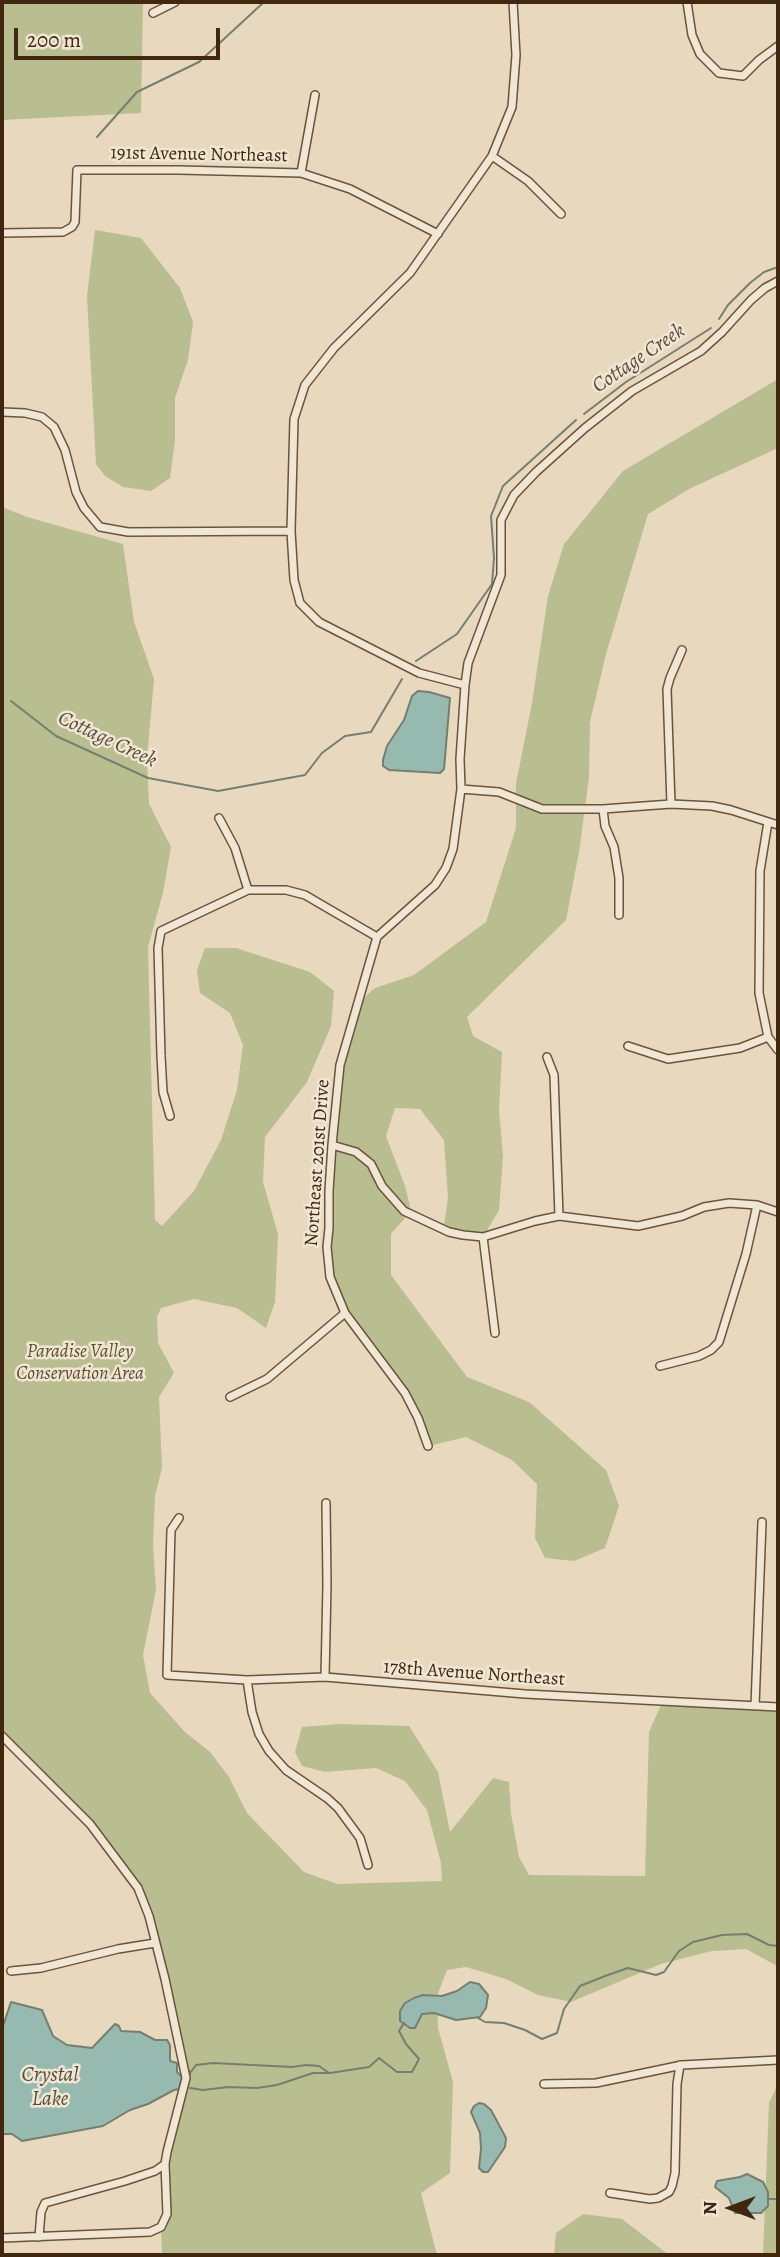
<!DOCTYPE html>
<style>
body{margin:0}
#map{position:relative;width:780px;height:2257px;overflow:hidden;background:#e8d8bd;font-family:Alegreya,serif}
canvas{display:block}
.frame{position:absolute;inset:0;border:4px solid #42270f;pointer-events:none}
.north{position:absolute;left:696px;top:2173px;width:70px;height:70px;-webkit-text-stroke:5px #f0e6d4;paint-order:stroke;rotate:270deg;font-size:19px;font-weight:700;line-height:28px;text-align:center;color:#42270f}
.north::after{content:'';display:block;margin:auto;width:24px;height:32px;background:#42270f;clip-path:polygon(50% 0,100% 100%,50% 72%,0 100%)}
.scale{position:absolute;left:14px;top:28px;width:206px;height:32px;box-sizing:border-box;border:4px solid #42270f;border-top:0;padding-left:9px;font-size:21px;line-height:24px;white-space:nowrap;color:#42270f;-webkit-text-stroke:5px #f0e6d4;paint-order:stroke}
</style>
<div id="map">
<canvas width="780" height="2257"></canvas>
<div class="frame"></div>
<div class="north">N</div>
<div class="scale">200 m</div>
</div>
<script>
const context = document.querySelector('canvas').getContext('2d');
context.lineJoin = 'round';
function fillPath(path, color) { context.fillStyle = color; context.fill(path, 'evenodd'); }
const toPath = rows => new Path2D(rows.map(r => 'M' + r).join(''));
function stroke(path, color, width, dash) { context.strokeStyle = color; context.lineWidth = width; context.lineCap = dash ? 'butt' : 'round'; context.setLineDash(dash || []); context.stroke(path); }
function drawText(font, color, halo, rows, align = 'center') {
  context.font = font + ' Alegreya,serif'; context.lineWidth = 5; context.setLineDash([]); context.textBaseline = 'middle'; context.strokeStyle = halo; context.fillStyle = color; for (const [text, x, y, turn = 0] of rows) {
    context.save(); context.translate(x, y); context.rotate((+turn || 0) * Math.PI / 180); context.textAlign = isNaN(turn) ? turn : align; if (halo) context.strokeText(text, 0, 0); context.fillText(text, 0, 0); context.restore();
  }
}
fillPath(toPath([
 [2,2,143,2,141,113,2,120],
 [95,230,141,238,180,288,193,322,188,360,175,398,175,440,170,478,151,491,123,487,105,476,96,464,87,296],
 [778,379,778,448,691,488,648,514,606,654,590,722,589,777,579,852,566,920,467,1017,473,1036,502,1052,499,1110,503,1156,499,1210,483,1237,463,1235,444,1224,448,1199,444,1140,420,1109,395,1108,386,1136,405,1186,411,1211,391,1234,391,1275,467,1377,529,1402,606,1470,619,1506,605,1548,574,1561,545,1558,535,1538,537,1484,512,1460,466,1437,428,1446,405,1393,345,1313,330,1277,327,1247,340,1065,359,1002,375,988,414,975,486,922,516,828,516,784,532,703,548,596,564,544,623,471],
 [2,507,27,517,123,544,134,622,154,679,147,759,149,804,171,847,163,893,148,947,155,1220,162,1226,194,1191,221,1140,237,1090,243,1045,230,1013,200,993,197,970,205,948,236,948,310,972,334,991,331,1026,307,1082,265,1137,263,1182,278,1234,275,1302,266,1328,237,1308,194,1299,161,1308,157,1317,158,1343,174,1373,159,1397,162,1468,155,1496,153,1544,156,1590,143,1655,150,1693,185,1732,210,1752,229,1777,247,1813,304,1872,337,1884,442,1881,441,1863,427,1810,405,1781,376,1768,325,1772,302,1766,295,1752,302,1727,339,1724,409,1726,438,1772,450,1832,493,1778,509,1782,511,1814,519,1857,529,1875,645,1876,649,1732,664,1698,778,1707,778,1971,777,1966,746,1949,712,1951,661,1964,571,2002,538,1995,506,1979,466,1967,447,1970,437,1996,438,2028,453,2082,450,2173,421,2193,437,2255,162,2255,161,2227,164,2223,165,2164,186,2086,153,1915,140,1886,90,1824,2,1736],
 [778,2084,778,2255,763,2255,769,2103],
 [583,2214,622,2219,669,2255,554,2255,556,2233]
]), '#b8be8f');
const water = toPath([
 [418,691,429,692,450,698,444,769,440,773,389,770,383,766,383,760,387,746,404,720,412,696,418,691],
 [470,1982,479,1984,488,1995,486,2008,480,2017,456,2020,434,2013,422,2014,415,2028,410,2028,400,2021,400,2011,405,2003,414,1998,423,1995,442,1996,457,1991,470,1982],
 [11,2002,42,2010,53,2036,67,2045,92,2048,115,2024,119,2026,121,2031,140,2032,155,2040,167,2040,170,2045,170,2061,177,2063,177,2072,181,2076,189,2071,190,2074,182,2080,180,2089,174,2090,148,2104,130,2110,103,2126,22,2141,12,2134,2,2134,2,2029,11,2002],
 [479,2103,484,2104,491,2110,506,2138,505,2147,488,2172,483,2172,479,2168,481,2149,480,2133,471,2112,474,2106,479,2103],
 [747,2174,763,2182,768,2192,768,2206,761,2213,735,2213,729,2198,715,2187,717,2181,740,2177,747,2174]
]);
fillPath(water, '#97bab0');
stroke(water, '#757f70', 2);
stroke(toPath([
 [97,137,137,92,199,62,264,2],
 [719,319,728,305,750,283,764,272,778,267],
 [584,414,626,382,711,328],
 [416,661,457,634,492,584,494,558,491,516,503,486,576,420],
 [11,701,56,736,148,778,218,791,305,775,322,753,345,736,371,732,402,679],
 [478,2018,485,2022,504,2023,525,2030,542,2039,557,2033,564,2009,580,1986,605,1976,628,1968,656,1975,664,1972,679,1951,693,1942,722,1935,747,1934,769,1945,778,1946],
 [190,2073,196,2065,213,2063,292,2067,306,2065,319,2066,329,2073],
 [190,2088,203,2090,228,2087,257,2088,277,2085,313,2073,330,2073,369,2067,379,2058,397,2072,412,2072,419,2059,406,2044,399,2031,404,2023],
 [769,2199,778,2199]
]), '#757f70', 2);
const street = toPath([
 [687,2,692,35,700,54,719,73,743,76,759,60,778,46],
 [153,13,175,2],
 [492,156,528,181,561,214],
 [301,173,315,95],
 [2,233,63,232,72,227,75,222,77,170,179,170,301,173,350,189,438,234],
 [2,412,25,413,42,417,54,427,65,450,76,492,84,508,100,527,128,532,291,531],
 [465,685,419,673,319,622,300,603,294,580,291,531,294,419,305,385,334,348,410,273,492,156,512,107,516,55,513,2],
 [461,789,499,792,542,809,603,809,671,804,712,806,731,810,778,825],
 [671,804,667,689,670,678,682,650],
 [603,809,605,826,614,847,619,878,619,915],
 [219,818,235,848,248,890],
 [768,822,760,871,759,993,768,1037,778,1050],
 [628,1046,668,1059,740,1048,768,1037],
 [547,1057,554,1075,559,1216],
 [170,1116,163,1092,161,1056,158,948,161,931,248,890,286,890,305,895,377,937],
 [332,1145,356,1152,371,1164,382,1186,404,1211,449,1232,463,1235,483,1237,535,1221,559,1216,638,1226,682,1216,704,1207,729,1203,757,1205,778,1212],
 [483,1237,495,1333],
 [660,1366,699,1356,711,1350,719,1342,746,1254,757,1205],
 [230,1397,267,1379,345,1313],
 [428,1446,418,1418,405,1393,345,1313,330,1277,327,1247,329,1228,329,1191,332,1145,340,1065,377,937,435,885,446,868,453,849,461,789,460,759,465,685,468,663,501,575,501,520,514,495,536,472,585,428,632,391,701,351,722,332,751,300,765,288,778,281],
 [179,1518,171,1530,167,1675,247,1680,325,1677,525,1694,778,1707],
 [325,1677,327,1585,326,1503],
 [247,1680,252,1712,259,1734,269,1751,286,1770,327,1798,338,1808,360,1838,368,1865],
 [755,1706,762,1522],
 [2,1736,90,1824,138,1888,149,1916,165,1979,186,2078,167,2152,165,2164,167,2214,161,2227,150,2232,2,2238],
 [11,1971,41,1968,118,1949,155,1943],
 [544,2084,596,2083,682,2065,778,2060],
 [610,2193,650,2199,658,2198,669,2192,672,2186,675,2173,677,2084,680,2065],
 [39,2237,41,2212,45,2203,125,2181,155,2171,165,2164]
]);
stroke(street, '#6c533a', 10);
stroke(street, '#f0e6d4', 7);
drawText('19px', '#42270f', '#f0e6d4', [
 ["191st Avenue Northeast",199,155,1],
 ["Northeast 201st Drive",318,1163,-86],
 ["178th Avenue Northeast",474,1674,4]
]);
drawText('italic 19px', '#604d2f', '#f0e6d4', [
 ["Paradise Valley",80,1352],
 ["Conservation Area",80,1374]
]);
drawText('italic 21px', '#574c37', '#f0e6d4', [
 ["Cottage Creek",639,359,-34],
 ["Cottage Creek",107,740,25],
 ["Crystal",50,2076],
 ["Lake",50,2100]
]);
</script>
